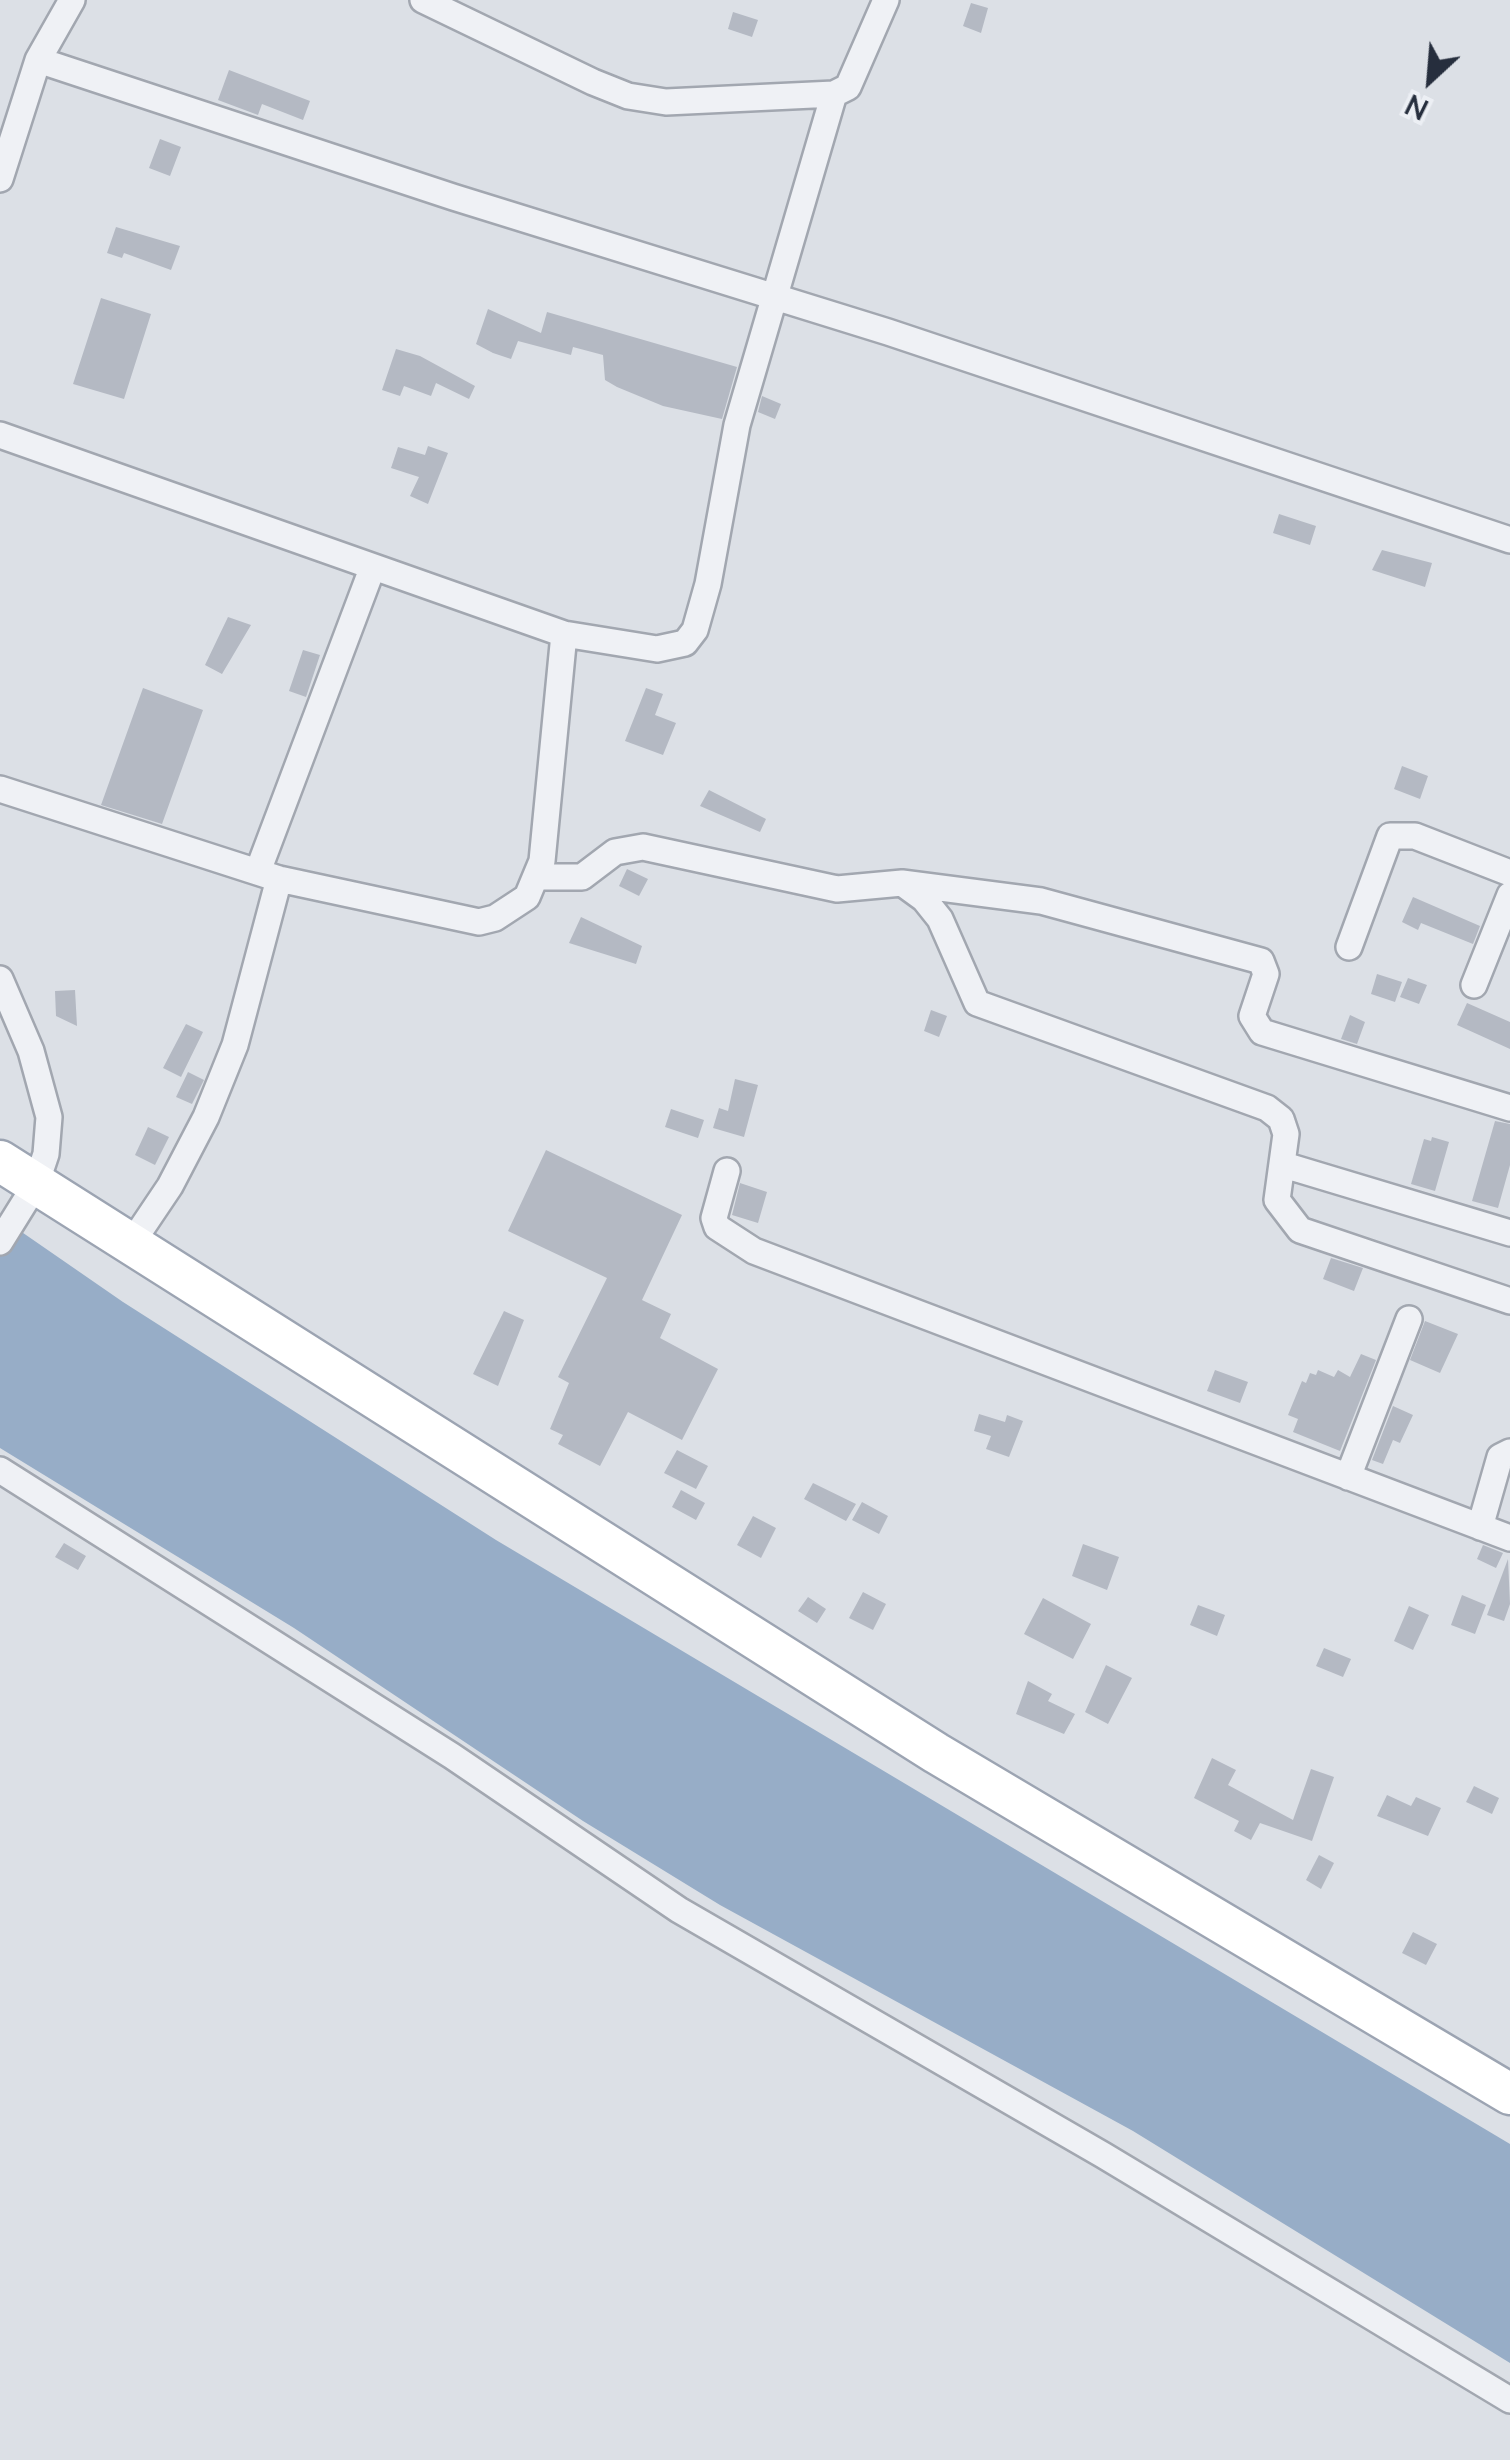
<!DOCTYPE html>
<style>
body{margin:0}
#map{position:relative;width:1510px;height:2460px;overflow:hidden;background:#dce0e6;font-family:Mulish,sans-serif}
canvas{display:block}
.north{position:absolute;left:1380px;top:30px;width:100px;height:100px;-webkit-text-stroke:8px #eceff4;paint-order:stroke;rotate:206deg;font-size:28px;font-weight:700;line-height:40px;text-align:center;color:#262e3d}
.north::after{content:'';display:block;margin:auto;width:35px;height:45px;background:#262e3d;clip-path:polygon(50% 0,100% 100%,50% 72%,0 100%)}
</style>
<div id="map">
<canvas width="1510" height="2460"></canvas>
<div class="north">N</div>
</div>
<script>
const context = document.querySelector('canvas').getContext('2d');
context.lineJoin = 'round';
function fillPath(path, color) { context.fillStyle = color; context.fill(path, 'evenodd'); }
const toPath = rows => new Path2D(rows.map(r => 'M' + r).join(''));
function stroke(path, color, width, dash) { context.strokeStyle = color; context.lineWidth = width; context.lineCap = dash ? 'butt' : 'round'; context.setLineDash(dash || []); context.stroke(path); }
fillPath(toPath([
 [0,1217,123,1302,496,1540,1510,2144,1510,2363,1133,2131,720,1905,583,1821,294,1628,0,1448]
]), '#97adc7');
fillPath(toPath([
 [971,3,988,8,981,33,963,26],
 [733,12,758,20,752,37,728,29],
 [229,70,310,101,303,120,262,104,258,115,218,100],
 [160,139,181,147,170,176,149,168],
 [116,227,180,246,171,270,124,253,122,258,107,253],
 [101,298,151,314,124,399,73,384],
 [488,309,541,333,547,312,737,367,722,419,663,406,617,387,605,380,603,355,573,347,571,355,518,341,511,359,493,353,476,344],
 [396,349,420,356,475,386,469,399,436,383,431,396,404,386,400,396,382,390],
 [762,396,781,404,775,419,758,412],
 [428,446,448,453,428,504,410,496,419,477,391,468,398,447,425,455],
 [1279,514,1316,526,1310,545,1273,533],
 [1382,550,1432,563,1425,587,1372,570],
 [228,617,251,625,222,674,205,665],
 [303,650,320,655,306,697,289,691],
 [143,688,203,710,162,824,101,805],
 [646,688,663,694,655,715,676,723,663,755,625,741],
 [1402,766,1428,776,1420,799,1394,789],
 [709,790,766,819,760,832,700,806],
 [627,869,648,879,639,896,619,886],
 [1413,897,1480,926,1473,944,1421,923,1418,930,1402,922],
 [581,917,642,946,636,964,569,943],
 [1377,974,1402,982,1395,1002,1371,994],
 [1408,978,1427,985,1419,1004,1400,997],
 [75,990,77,1026,56,1016,55,991],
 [1467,1003,1510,1022,1510,1049,1457,1025],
 [931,1010,947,1016,939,1037,924,1031],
 [1350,1015,1365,1022,1357,1044,1341,1039],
 [186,1024,203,1032,181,1077,163,1068],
 [188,1072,204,1080,192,1104,176,1097],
 [735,1079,758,1085,744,1137,713,1128,719,1108,728,1111],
 [671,1109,704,1120,698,1138,665,1127],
 [1495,1121,1510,1124,1510,1165,1498,1208,1472,1201],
 [148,1127,169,1137,155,1165,135,1155],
 [1432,1137,1449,1142,1435,1191,1411,1184,1424,1139,1431,1141],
 [546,1150,682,1215,642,1300,671,1314,660,1338,718,1369,682,1440,628,1412,600,1466,558,1444,563,1435,550,1429,569,1383,558,1377,607,1278,508,1231],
 [740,1183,767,1192,758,1223,732,1215],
 [1331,1258,1363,1268,1354,1291,1323,1279],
 [504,1311,524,1320,498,1386,473,1374],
 [1425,1321,1458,1334,1440,1373,1410,1360],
 [1361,1354,1376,1360,1340,1451,1293,1432,1298,1419,1288,1415,1302,1381,1306,1383,1310,1373,1316,1375,1318,1370,1334,1377,1338,1370,1350,1377],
 [1215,1370,1248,1382,1240,1403,1207,1391],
 [1393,1406,1413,1415,1400,1443,1393,1440,1383,1464,1372,1460],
 [979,1414,1005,1422,1007,1415,1023,1421,1009,1457,986,1449,991,1436,974,1431],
 [677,1450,708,1466,696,1489,664,1473],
 [813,1483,856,1504,846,1521,804,1499],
 [681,1490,705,1503,696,1520,672,1507],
 [862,1502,888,1516,879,1534,852,1520],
 [753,1516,776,1528,761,1558,737,1545],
 [64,1543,86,1556,78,1570,55,1557],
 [1083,1544,1119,1557,1107,1590,1072,1576],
 [1483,1545,1503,1553,1496,1568,1477,1559],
 [1508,1559,1510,1604,1504,1621,1487,1615],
 [863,1592,886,1604,873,1630,849,1618],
 [1462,1595,1486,1605,1475,1634,1451,1625],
 [808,1597,826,1609,817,1623,798,1611],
 [1043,1598,1091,1624,1073,1659,1024,1634],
 [1198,1605,1225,1615,1217,1636,1190,1625],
 [1409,1606,1429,1615,1413,1650,1394,1641],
 [1324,1648,1351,1659,1343,1677,1316,1666],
 [1106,1665,1132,1678,1108,1724,1085,1712],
 [1028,1681,1052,1694,1048,1701,1075,1714,1064,1734,1016,1714],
 [1212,1758,1236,1770,1228,1785,1293,1820,1311,1769,1334,1777,1312,1841,1260,1823,1251,1840,1234,1831,1239,1821,1194,1798],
 [1474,1786,1499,1798,1492,1814,1466,1802],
 [1387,1795,1411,1806,1416,1797,1441,1808,1428,1836,1377,1816],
 [1319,1855,1334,1863,1321,1889,1306,1880],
 [1413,1932,1437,1944,1426,1965,1402,1953]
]), '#b4b9c3');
const minor = toPath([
 [423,0,593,82,628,96,666,102,834,94,848,87,886,0],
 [38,60,453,197,888,332,1510,540],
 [0,179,38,60,72,0],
 [0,435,564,634,657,649,685,643,695,630,708,584,737,425,834,94],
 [0,789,279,879,479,922,495,918,527,897,542,861,564,634],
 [258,871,372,569],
 [538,877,582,877,615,852,643,847,837,889,902,883,924,899,940,919,977,1003,1267,1108,1281,1119,1286,1134,1277,1200,1300,1230,1510,1301],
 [902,883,1041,901,1261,961,1266,974,1252,1016,1262,1032,1510,1108],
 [1349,947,1390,836,1415,836,1510,873],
 [0,979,31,1051,49,1117,46,1154,36,1184,0,1242],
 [1474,985,1510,895],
 [1284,1165,1510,1233],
 [727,1171,714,1218,717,1227,754,1251,1510,1538],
 [131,1244,170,1186,206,1117,235,1045,279,879],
 [0,1470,452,1756,679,1910,1103,2155,1510,2400],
 [1348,1477,1409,1319],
 [1480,1527,1500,1457,1510,1452]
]);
const primary = toPath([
 [0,1161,936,1753,1510,2094]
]);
stroke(minor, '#a2a7b0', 30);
stroke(primary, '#9ca4b2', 45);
stroke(minor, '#eff1f5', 25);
stroke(primary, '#fff', 40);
</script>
